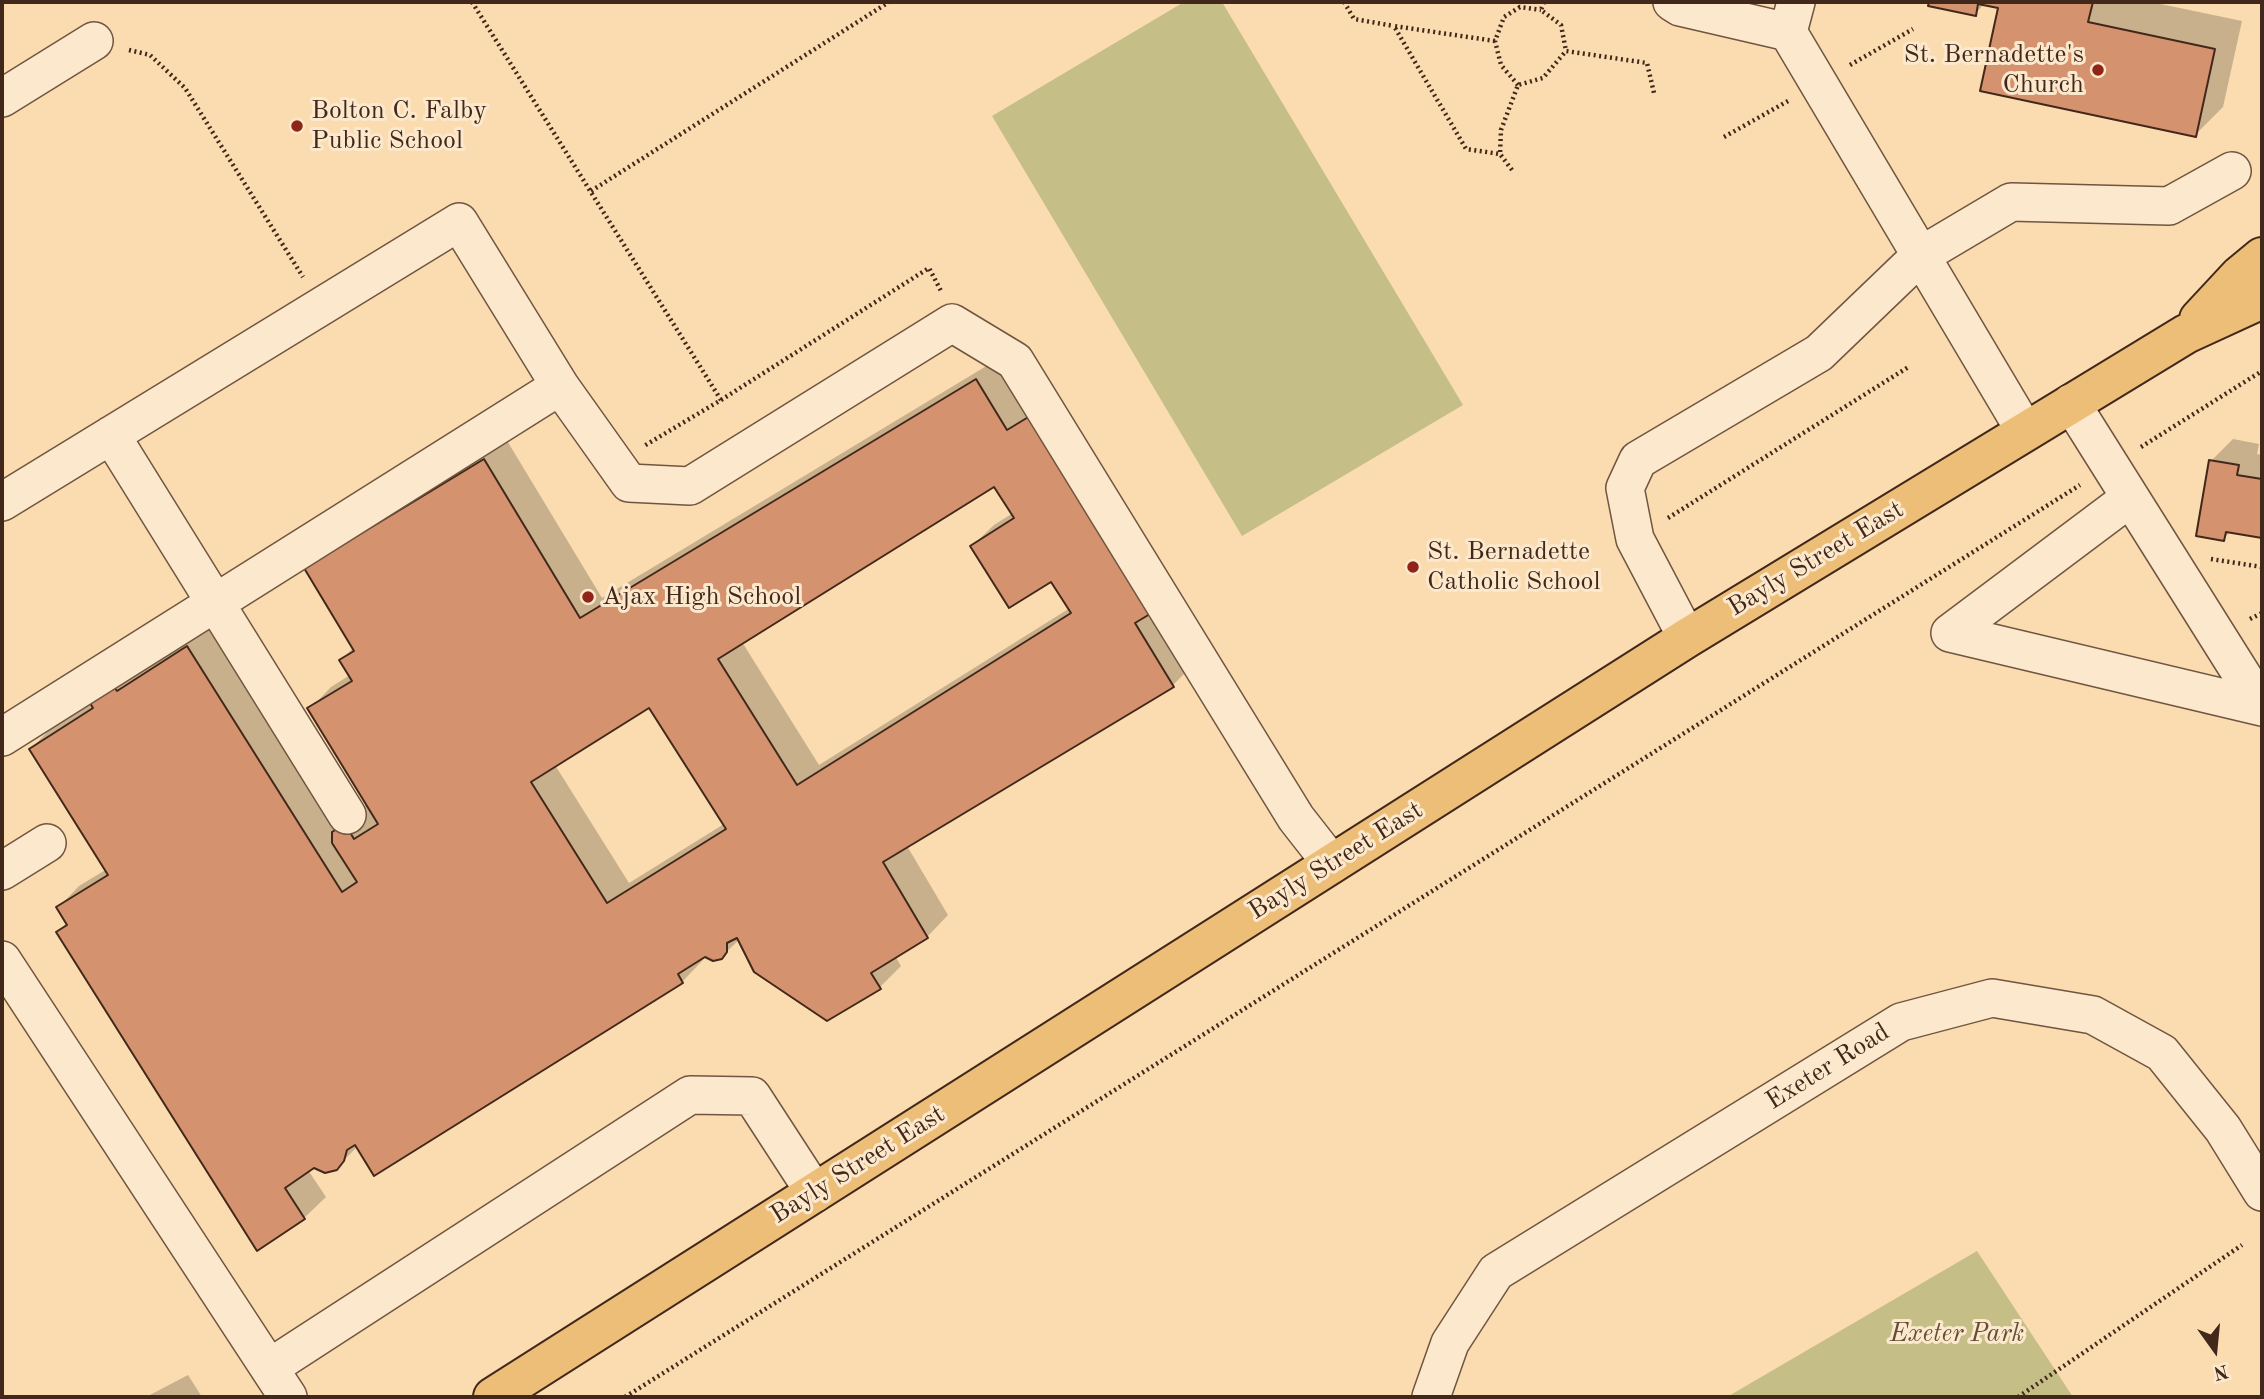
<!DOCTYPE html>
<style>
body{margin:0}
#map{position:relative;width:2264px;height:1399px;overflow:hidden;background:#fadcb0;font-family:"Old Standard TT",serif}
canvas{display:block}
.frame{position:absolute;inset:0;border:4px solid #42281a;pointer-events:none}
.north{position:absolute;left:2180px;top:1315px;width:70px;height:70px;-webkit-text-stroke:5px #fce8cc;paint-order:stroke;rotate:165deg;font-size:19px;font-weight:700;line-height:28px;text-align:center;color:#42281a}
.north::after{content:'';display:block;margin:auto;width:24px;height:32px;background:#42281a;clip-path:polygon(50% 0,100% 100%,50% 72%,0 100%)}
</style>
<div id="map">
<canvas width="2264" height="1399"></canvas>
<div class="frame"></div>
<div class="north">N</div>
</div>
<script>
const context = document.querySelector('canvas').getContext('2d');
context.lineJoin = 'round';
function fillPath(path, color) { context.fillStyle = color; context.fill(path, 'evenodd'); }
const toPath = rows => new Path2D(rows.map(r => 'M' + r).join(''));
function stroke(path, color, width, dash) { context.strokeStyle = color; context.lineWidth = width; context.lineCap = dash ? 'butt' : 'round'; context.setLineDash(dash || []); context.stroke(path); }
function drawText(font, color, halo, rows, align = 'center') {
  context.font = font + ' "Old Standard TT",serif'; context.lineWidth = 6; context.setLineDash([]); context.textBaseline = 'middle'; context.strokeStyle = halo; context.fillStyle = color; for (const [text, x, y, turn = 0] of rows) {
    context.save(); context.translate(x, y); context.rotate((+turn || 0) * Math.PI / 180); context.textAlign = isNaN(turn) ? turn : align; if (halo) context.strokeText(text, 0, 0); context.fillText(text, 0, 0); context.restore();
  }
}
fillPath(toPath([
 [1184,2,1222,2,1463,405,1242,536,992,116],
 [1977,1251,2073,1397,1727,1397]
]), '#c5be86');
fillPath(toPath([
 [1931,2,2151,2,2242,21,2223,107,2195,135,2000,6,1985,3,1975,14,1930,5],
 [998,359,1194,664,1173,685,907,846,948,915,927,937,895,956,901,966,880,987,740,939,721,957,705,955,702,957,703,960,682,982,358,1146,336,1168,314,1166,308,1170,326,1197,304,1218,257,1249,58,932,68,922,58,908,79,886,107,869,31,749,52,727,209,626,355,811,368,804,310,709,331,687,350,675,341,660,354,647,327,547,506,439,602,598],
 [995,484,1013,513,994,525,972,546,1052,580,1070,608,819,765,742,642],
 [650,705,724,824,629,883,555,765],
 [2233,439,2259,444,2257,454,2262,455,2262,536,2231,531,2223,539,2211,461],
 [188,1375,202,1397,146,1397]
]), '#0003');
const building = toPath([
 [1929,2,2093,2,2088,22,2215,49,2196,137,1980,91,1998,8,1978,4,1976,16,1928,6,1929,2],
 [976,379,1007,430,1030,416,1150,614,1135,623,1174,687,883,862,928,938,871,973,881,989,827,1021,754,972,737,938,727,943,727,952,722,959,713,961,705,957,678,974,683,983,374,1176,355,1145,347,1150,344,1161,337,1170,325,1173,314,1168,285,1188,305,1219,257,1251,56,932,67,925,56,907,108,875,29,749,93,708,90,703,114,687,117,691,187,646,342,892,357,882,332,843,332,832,345,824,354,839,378,824,307,708,352,681,339,660,354,651,304,568,484,459,580,618,976,379],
 [994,487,1014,518,970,546,1009,608,1051,582,1071,613,797,785,718,659,994,487],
 [649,708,726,829,607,903,531,782,649,708],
 [2209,460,2239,465,2237,475,2262,479,2262,538,2226,532,2224,541,2196,536,2209,460]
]);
fillPath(building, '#d4926f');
stroke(building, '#42281a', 2);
const minor = toPath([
 [1672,2,1680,7,1788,32,2025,431],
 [1788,32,1796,2],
 [2,98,94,41],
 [2071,403,2262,707,1950,633,2130,498],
 [111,435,347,815],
 [2,502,459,222,560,386],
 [1687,638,1635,539,1625,488,1638,460,1819,353,1920,256,2011,202,2169,206,2232,171],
 [2,737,560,386,629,483,690,486,952,323,1015,361,1296,818,1332,864],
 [2,871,47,843],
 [2,960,288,1397],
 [269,1368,690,1095,752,1096,815,1193],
 [1431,1397,1450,1343,1496,1272,1901,1022,1992,998,2093,1015,2162,1053,2223,1129,2262,1192]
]);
const major = toPath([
 [2199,319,2239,276,2262,257],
 [493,1397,1687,638,2186,334,2262,299]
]);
stroke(minor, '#705540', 40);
stroke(major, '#42281a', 42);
stroke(toPath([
 [472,2,721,400,644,446],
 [1344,2,1354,19,1394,26],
 [1544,2,1541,10,1561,25,1566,51,1647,63,1654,93],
 [1495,41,1394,26,1466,149,1500,154],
 [129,50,150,55,185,88,303,277],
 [1850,65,1913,29],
 [1518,85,1501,65,1495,41,1504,17,1520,7,1541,10],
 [1724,137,1788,101],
 [1512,170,1500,154,1501,130,1518,85,1543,78,1566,51],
 [591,191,889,2],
 [721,400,929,268,941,291],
 [2141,447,2262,371],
 [1668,518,1910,366],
 [2211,559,2262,567],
 [2250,619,2262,613],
 [625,1397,2080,485],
 [2018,1397,2242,1245]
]), '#42281a', 4.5, [2, 3.5]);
stroke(minor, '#fce8cc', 37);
stroke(major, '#edbe78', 38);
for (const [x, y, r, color] of [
 [2098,70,7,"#8f2418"],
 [297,126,7,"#8f2418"],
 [1413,567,7,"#8f2418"],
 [588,597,7,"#8f2418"]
]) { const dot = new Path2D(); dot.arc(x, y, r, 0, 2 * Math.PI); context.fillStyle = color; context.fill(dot); stroke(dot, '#fce8cc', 2.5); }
drawText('26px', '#42281a', '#fce8cc', [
 ["St. Bernadette's",2084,55,"right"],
 ["Church",2084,85,"right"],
 ["Bolton C. Falby",311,111],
 ["Public School",311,141],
 ["St. Bernadette",1427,552],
 ["Catholic School",1427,582],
 ["Ajax High School",602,597]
], 'left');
drawText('26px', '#42281a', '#fce8cc', [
 ["Bayly Street East",1816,559,-31],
 ["Bayly Street East",1336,861,-32],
 ["Exeter Road",1828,1067,-32],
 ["Bayly Street East",858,1165,-32]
]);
drawText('italic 26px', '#634e35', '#fce8cc', [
 ["Exeter Park",1957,1334]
]);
</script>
